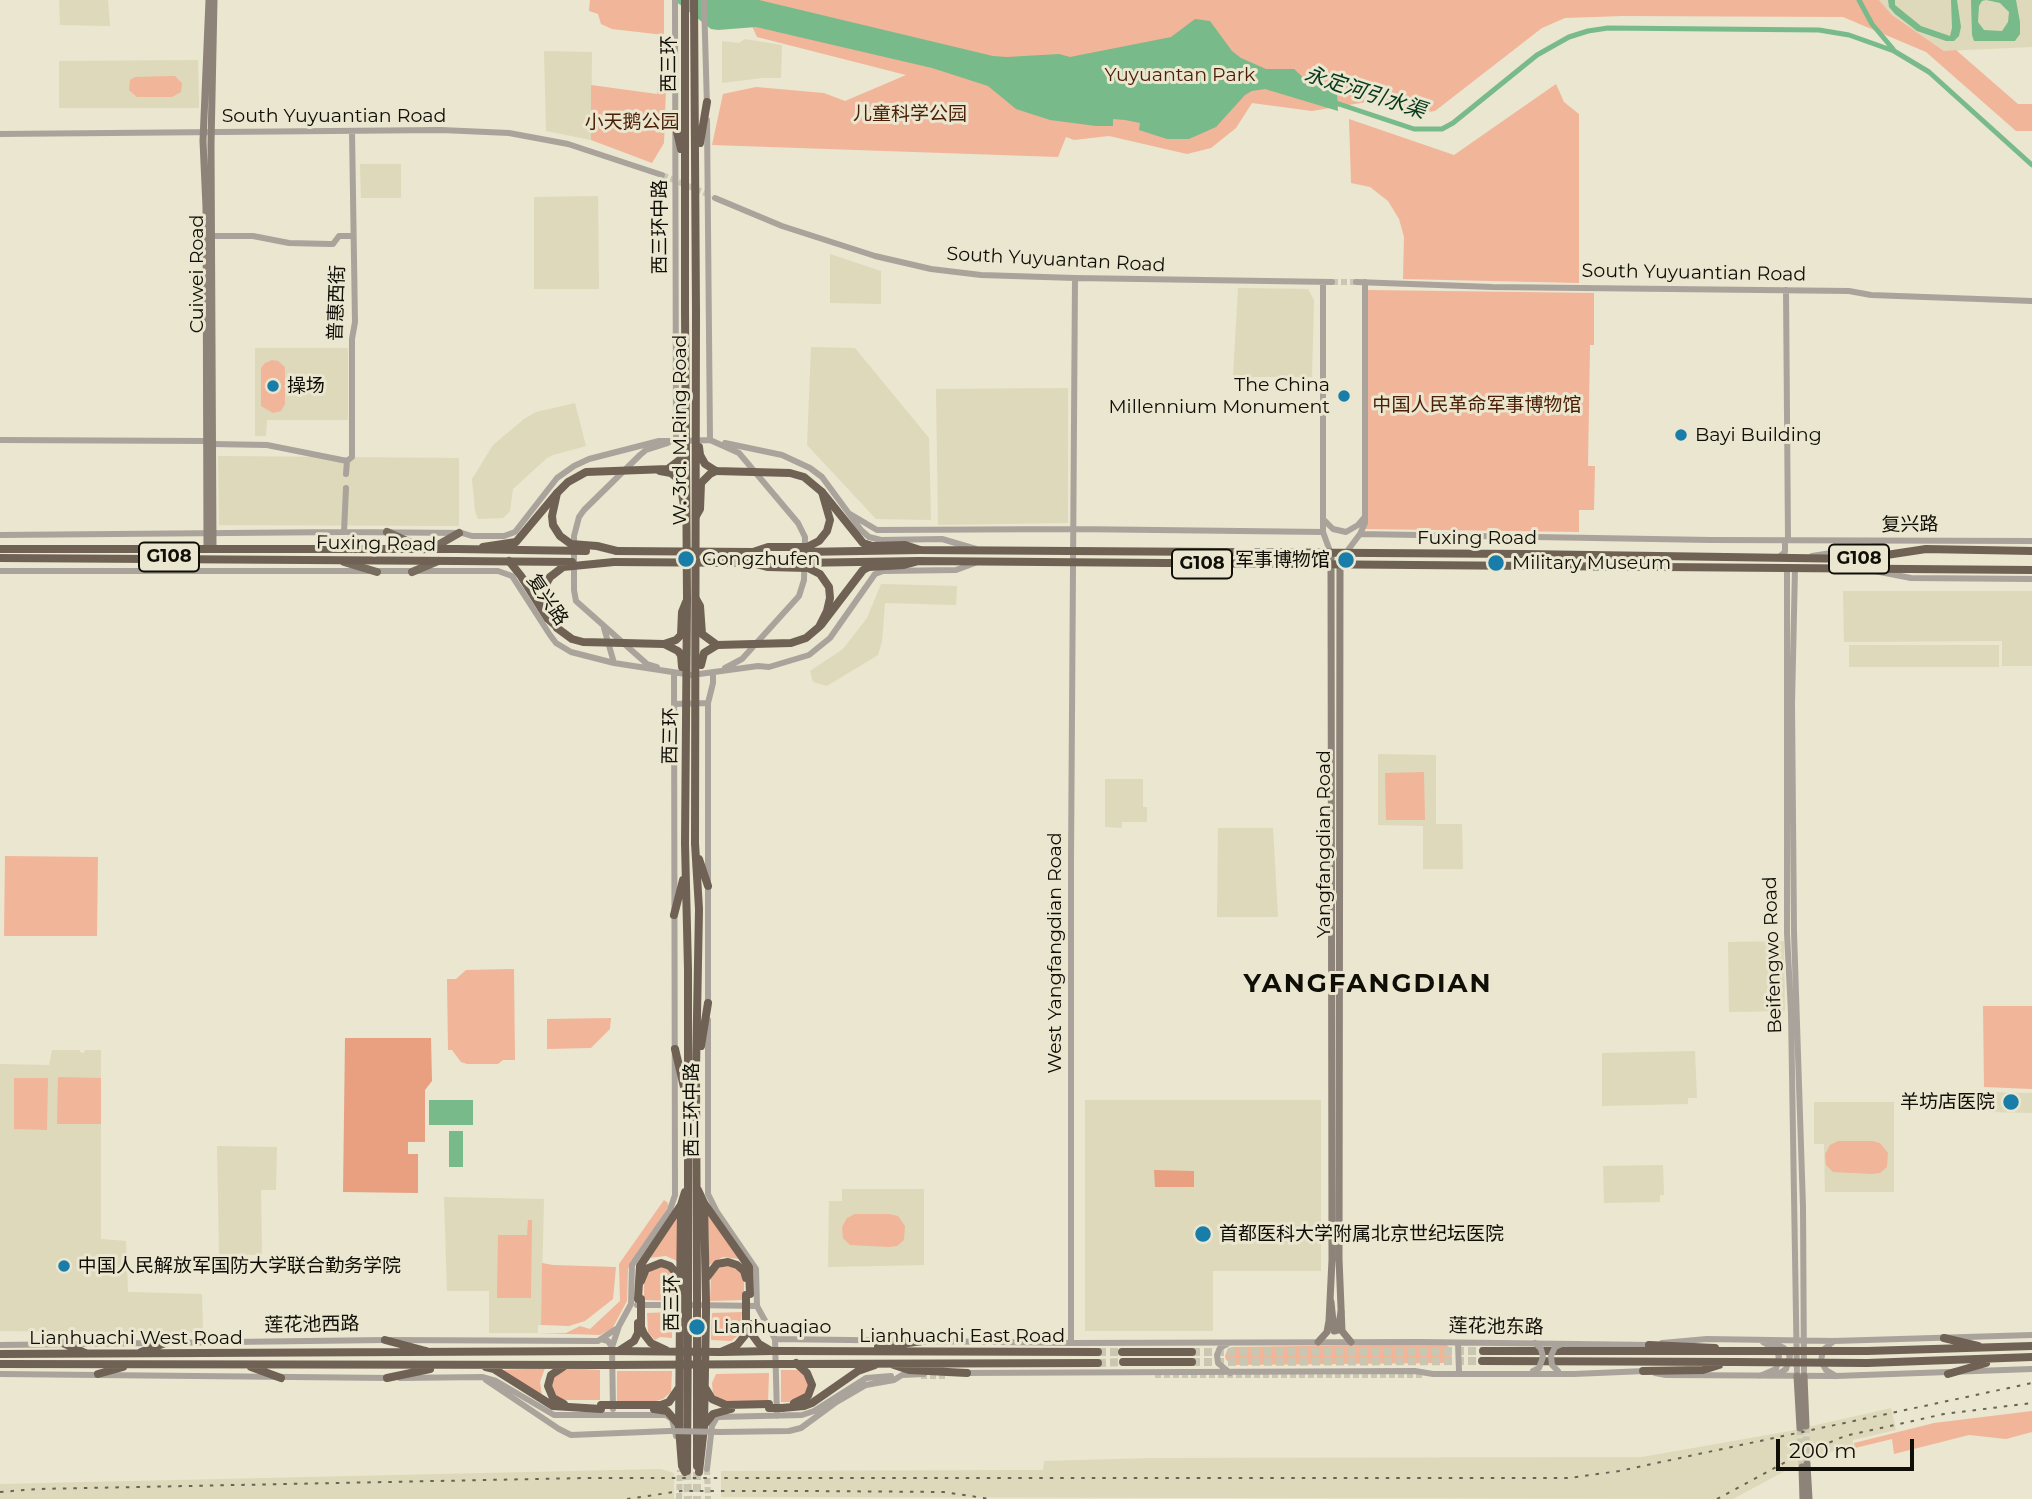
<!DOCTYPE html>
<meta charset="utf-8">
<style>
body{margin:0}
#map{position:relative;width:2032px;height:1499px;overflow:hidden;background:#eae6cf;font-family:Montserrat,sans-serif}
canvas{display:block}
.scale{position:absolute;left:1776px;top:1439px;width:138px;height:32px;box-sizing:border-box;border:4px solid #0f0e07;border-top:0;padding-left:9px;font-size:21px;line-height:24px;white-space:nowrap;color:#0f0e07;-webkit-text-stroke:5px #eae6cf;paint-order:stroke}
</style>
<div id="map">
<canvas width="2032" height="1499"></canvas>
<div class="scale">200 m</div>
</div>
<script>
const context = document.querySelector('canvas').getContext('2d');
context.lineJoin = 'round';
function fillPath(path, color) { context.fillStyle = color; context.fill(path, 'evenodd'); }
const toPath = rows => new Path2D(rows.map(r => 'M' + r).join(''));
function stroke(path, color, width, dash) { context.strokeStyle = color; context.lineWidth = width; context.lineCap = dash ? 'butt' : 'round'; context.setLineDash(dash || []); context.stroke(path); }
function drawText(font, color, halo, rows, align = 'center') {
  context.font = font + ' Montserrat,"Noto Sans SC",sans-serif'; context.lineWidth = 6; context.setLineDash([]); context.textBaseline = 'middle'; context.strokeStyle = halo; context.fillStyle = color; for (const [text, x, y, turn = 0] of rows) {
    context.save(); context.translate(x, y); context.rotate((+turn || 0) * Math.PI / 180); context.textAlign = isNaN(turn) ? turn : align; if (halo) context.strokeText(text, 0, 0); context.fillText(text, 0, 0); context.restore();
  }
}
fillPath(toPath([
 [59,0,108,0,110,26,60,25],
 [1879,0,2032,0,2032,47,1944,51,1892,15],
 [745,39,782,45,781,78,762,78,722,83,722,41,739,43],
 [544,51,592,52,591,140,546,131],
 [198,60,199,108,59,108,59,61],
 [360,164,401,164,401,198,361,198],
 [598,196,599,289,534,289,534,197],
 [830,254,881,271,881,304,830,303],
 [1238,288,1308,289,1314,300,1312,377,1233,377],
 [811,347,855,348,929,438,931,520,876,519,807,445],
 [255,348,348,348,348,420,267,420,266,436,255,436],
 [1068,388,1068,523,938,525,936,389],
 [575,403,586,446,553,455,547,458,513,489,510,511,503,518,478,519,475,511,472,479,493,445,524,419,536,412],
 [218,456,459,458,459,526,219,525],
 [881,584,957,586,956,605,885,603,882,642,878,655,827,686,813,682,810,671,843,649,867,618],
 [1843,591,2032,591,2032,666,2002,666,2002,641,1844,642],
 [1849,645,1999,645,1999,667,1849,667],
 [1378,754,1436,755,1436,824,1462,824,1463,869,1423,869,1423,826,1378,825],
 [1105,779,1143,779,1143,807,1147,807,1147,822,1122,822,1122,828,1105,827],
 [1218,828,1273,828,1278,917,1217,917],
 [1784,941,1785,1011,1729,1012,1728,942],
 [52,1050,80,1050,80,1052,84,1053,85,1050,101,1050,101,1239,126,1241,128,1292,202,1294,203,1333,0,1331,0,1064,49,1065],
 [1695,1051,1697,1098,1688,1098,1688,1104,1602,1106,1602,1053],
 [1989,1092,2032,1093,2032,1113,1989,1112],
 [1085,1100,1321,1100,1321,1271,1213,1271,1213,1331,1085,1331],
 [1814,1102,1894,1102,1894,1192,1825,1192,1824,1144,1814,1144],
 [217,1146,277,1147,276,1190,261,1190,262,1255,219,1254],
 [1663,1165,1664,1195,1660,1195,1660,1202,1604,1203,1603,1166],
 [842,1189,924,1189,924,1265,828,1267,829,1201,842,1201],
 [444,1197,544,1199,541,1325,538,1325,538,1333,489,1333,489,1291,447,1291],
 [1891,1408,1896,1430,1853,1440,1853,1445,1824,1454,1785,1471,1733,1499,721,1497,721,1471,1043,1470,1044,1461,1152,1458,1642,1457,1790,1431],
 [661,1469,674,1473,674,1499,0,1499,0,1484]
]), '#ded9bb');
fillPath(toPath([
 [590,0,664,0,664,35,612,29,601,24,598,14,589,11],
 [740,0,1879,0,1892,15,1944,51,1956,50,2018,104,2032,104,2032,131,2016,131,1926,52,1843,17,1623,16,1565,18,1542,28,1435,111,1414,114,1373,101,1312,111,1252,103,1236,128,1211,148,1187,154,1109,136,1074,140,1066,137,1058,157,712,145,723,94,756,87,824,93,845,101,906,75,757,37],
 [661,62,667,63,664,143,652,163,591,140,591,85,657,94],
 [170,76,175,76,182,83,181,92,172,97,137,97,129,90,130,80,135,77],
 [1556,84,1564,102,1579,114,1579,283,1403,279,1404,237,1399,219,1388,201,1370,187,1351,183,1349,119,1454,155],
 [1368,290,1594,293,1594,345,1590,345,1588,466,1595,466,1594,510,1579,510,1579,532,1364,529],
 [272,360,278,361,285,367,285,404,281,411,273,413,261,406,261,368,265,363],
 [1424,772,1425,820,1386,820,1385,773],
 [5,856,98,857,97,936,4,936],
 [514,969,515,1060,503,1060,498,1064,467,1064,461,1062,452,1050,448,1050,447,979,456,979,466,970],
 [1983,1006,2032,1006,2032,1089,1984,1087],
 [611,1018,610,1029,591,1048,547,1049,547,1019],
 [58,1077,101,1078,101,1124,57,1124],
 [14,1078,48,1078,47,1130,14,1129],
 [1838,1141,1872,1141,1880,1143,1888,1153,1887,1167,1880,1173,1872,1174,1833,1172,1826,1165,1825,1154,1830,1145],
 [664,1200,668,1203,668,1207,628,1269,627,1301,612,1329,600,1335,538,1333,566,1333,580,1326,590,1329,620,1301,619,1264],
 [855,1214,889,1214,898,1216,905,1226,904,1240,897,1246,889,1247,850,1245,843,1238,842,1227,847,1218],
 [708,1215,739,1259,723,1257,709,1265],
 [677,1216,677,1261,666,1256,648,1258],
 [528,1220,532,1220,531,1298,497,1298,498,1235,527,1235],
 [542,1263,553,1265,616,1267,613,1299,585,1321,569,1326,541,1325],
 [730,1265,744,1276,744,1300,710,1301,711,1276,717,1269],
 [657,1266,672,1270,676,1279,675,1301,644,1300,644,1277],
 [672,1312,672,1338,660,1337,655,1340,648,1332,647,1313],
 [742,1312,740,1334,731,1341,711,1340,712,1313],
 [1445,1344,1449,1347,1452,1354,1451,1358,1445,1363,1233,1365,1226,1360,1225,1356,1228,1348,1233,1347],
 [545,1368,540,1382,542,1397,502,1370],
 [564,1368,600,1370,600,1400,562,1400,554,1394,551,1388,553,1377],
 [781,1370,798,1370,802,1373,808,1381,808,1393,791,1402,781,1402],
 [617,1371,672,1371,671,1392,663,1399,656,1401,617,1401],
 [769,1373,768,1402,724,1402,713,1394,712,1383,716,1374],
 [2032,1411,2032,1432,2006,1439,1969,1435,1894,1454,1892,1439,1855,1448,1854,1443,1934,1423]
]), '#f1b59a');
fillPath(toPath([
 [345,1038,431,1038,432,1081,425,1090,425,1142,408,1142,408,1154,418,1154,418,1193,343,1192],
 [1154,1170,1194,1171,1194,1187,1155,1187]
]), '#e8a081');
fillPath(toPath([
 [674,0,759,0,993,56,1007,57,1059,54,1070,57,1171,37,1195,19,1210,21,1232,51,1241,58,1266,69,1294,69,1309,83,1337,93,1338,111,1265,89,1252,91,1245,95,1216,127,1189,139,1167,139,1139,130,1140,123,1125,120,1113,119,1113,126,1096,126,1050,120,1016,109,988,86,932,68,756,27,718,30,711,29],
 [1888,0,1895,0,1895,5,1921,26,1950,36,1952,28,1951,0,1957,0,1961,27,1959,36,1954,41,1946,41,1917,31,1895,14,1889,7],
 [1971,0,2016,0,2020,22,2020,34,2015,41,1974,41,1972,35],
 [1986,0,2000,3,2009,12,2008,22,2002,31,1984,30,1978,22,1979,6,1982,1],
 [429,1100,473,1100,473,1125,429,1125],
 [449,1131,463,1131,463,1167,449,1167]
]), '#78ba8a');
stroke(toPath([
 [1859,0,1872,24,1893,49],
 [1333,102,1414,129,1442,129,1453,123,1537,55,1569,37,1588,31,1608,28,1819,30,1849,35,1894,51,1929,72,2032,165]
]), '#78ba8a', 5);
stroke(toPath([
 [662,175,712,196],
 [1332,282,1356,282],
 [1155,1375,1424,1375],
 [921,1376,948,1376],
 [707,1469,708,1499],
 [679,1499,680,1470]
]), '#c9c6b1', 6, [6, 3]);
stroke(toPath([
 [1806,1426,1807,1464],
 [1800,1428,1802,1467]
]), '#c9c6b1', 7, [7, 3.5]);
stroke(toPath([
 [1098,1352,1122,1352],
 [1192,1352,1483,1351],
 [1192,1362,1482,1361],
 [1098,1363,1123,1362],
 [687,1472,688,1499],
 [697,1472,697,1499]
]), '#c9c6b1', 8, [8, 4]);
stroke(toPath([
 [675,0,676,441],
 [704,0,707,106],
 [707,120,710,440],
 [0,134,441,130,509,133,568,144,662,175],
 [715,198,782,226,875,256,931,269,981,275,1075,278,1332,282],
 [212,236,253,236,289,243,330,244,333,244,339,236,353,236],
 [1323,282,1323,532,1331,554],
 [1356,282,1492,287,1849,291,1871,295,2032,301],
 [1786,290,1788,540],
 [0,440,206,441],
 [682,441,710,440,739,453,798,523,805,537,804,580,799,596,742,659,725,668],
 [725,443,782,455,810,468,822,477,861,530,869,537,881,540,942,539,976,549],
 [212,444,267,445,347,461],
 [346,474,347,461,352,457,352,339,355,322,352,131],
 [850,514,877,530,1073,529,1323,532],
 [1323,519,1333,529,1346,532,1358,525,1364,518],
 [344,532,346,488],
 [1360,534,1711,540,2032,541],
 [0,535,344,532,462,533,472,536,504,536,515,532,557,478,574,466,589,459,659,441,676,441],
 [1345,554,1360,534,1365,523,1365,282],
 [1780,556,1785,552,1785,540],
 [1812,556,1884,545],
 [1787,568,1787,933,1791,1013,1797,1376],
 [1795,568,1792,704,1794,932,1803,1207,1804,1376],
 [0,571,498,571,512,576,550,635,556,643,571,652,614,663,692,675,758,666,769,667,809,655,830,638,875,574,883,571,956,570,975,563],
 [1875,571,1911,578,2032,579],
 [604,628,614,663],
 [657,667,647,664,576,601,574,590,574,536,579,517,584,510,640,455,646,450,668,443],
 [674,704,708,703],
 [708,1006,708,703,713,683,713,673],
 [708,1020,708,1194,717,1212,756,1269,757,1306,775,1339,777,1416],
 [637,1305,682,1305],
 [693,1305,757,1306],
 [601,1339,608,1341,612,1347,619,1326,631,1304,632,1265,670,1210,675,1195,674,673],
 [775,1339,1071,1343,1420,1342,1652,1345],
 [1834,1341,1823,1350,1821,1361,1826,1370,1836,1376],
 [1771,1342,1784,1348,1790,1356,1786,1369,1777,1375],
 [1071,1343,1071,858,1075,278],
 [1229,1343,1220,1348,1217,1355,1218,1363,1230,1373],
 [1458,1343,1459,1371],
 [1662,1343,1707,1339,1834,1341,2032,1335],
 [0,1345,385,1340,598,1341,616,1329],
 [612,1347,613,1409],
 [963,1373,1415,1371,1433,1374,1574,1374,1645,1371],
 [1655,1373,1666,1375,1836,1376,2032,1369],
 [0,1374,390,1378],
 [1760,1376,1776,1369,1779,1356,1774,1348,1763,1342],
 [400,1378,482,1377,496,1381,554,1415,666,1415,672,1419,676,1436],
 [486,1380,559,1429,571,1435,669,1431],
 [721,1432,789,1431,801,1428,835,1403,866,1385,894,1380,902,1375,924,1374],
 [707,1469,712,1426,717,1417,802,1415,814,1411,866,1378,891,1376]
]), '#aaa39b', 6);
stroke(toPath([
 [207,548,206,207,203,141,209,0],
 [213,548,211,144,214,0],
 [1345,554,1340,565,1339,1259,1342,1331,1351,1342],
 [1318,1342,1327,1332,1329,1321,1332,1260,1331,554],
 [1797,1376,1800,1428],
 [1804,1376,1806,1426],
 [1807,1464,1809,1499],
 [1802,1467,1803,1499]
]), '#8d8378', 7);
stroke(toPath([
 [387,532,424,549],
 [431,549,459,533],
 [344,562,377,572],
 [412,572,438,561]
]), '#786c5f', 8);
stroke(toPath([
 [685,0,685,310],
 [694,0,696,311],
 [675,123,681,149],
 [700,143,707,102],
 [660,471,671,473,680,480,685,513],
 [822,492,863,543,872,546,905,545,920,550,1523,554,1860,559,1926,549,2032,551],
 [696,516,700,509,701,483,710,474,716,471],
 [483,547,516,542,557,493],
 [0,549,457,549],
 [617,551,753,552],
 [0,558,457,561],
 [509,561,521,576,548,619,556,626],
 [614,562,752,563],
 [696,599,700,606,702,634,717,645],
 [821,625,863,570,869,567,904,565,919,561,2032,570],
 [664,644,676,640,681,635,682,612,686,602],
 [685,843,688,970,688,1302],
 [695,843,699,909,696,1069,697,1301],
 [699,859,708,886],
 [674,915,683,880],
 [701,1046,708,1003],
 [675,1049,684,1087],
 [698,1190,704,1203,749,1267,750,1294],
 [704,1203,706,1301],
 [707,1277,717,1264,728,1262,737,1265,744,1271,746,1278],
 [641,1281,646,1269,661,1263,670,1266,677,1274,679,1281],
 [638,1299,640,1266,681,1205,685,1192],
 [680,1302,681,1205],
 [680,1313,679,1428,682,1466,685,1472],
 [1944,1338,1978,1346],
 [385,1340,426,1351],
 [63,1343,85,1353],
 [1649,1345,1715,1348],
 [878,1347,923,1341],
 [784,1351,1098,1352],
 [1483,1351,1736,1351],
 [1867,1351,2032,1346],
 [141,1352,168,1342],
 [721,1352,771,1351],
 [1122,1352,1192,1352],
 [0,1354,609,1351],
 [1482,1361,1736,1362],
 [1123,1362,1192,1362],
 [1867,1363,2032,1357],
 [0,1364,608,1365],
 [784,1364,1098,1363],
 [894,1365,909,1370,967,1373],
 [251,1367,281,1378],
 [486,1367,494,1369,553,1406,601,1409],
 [563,1367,551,1375,548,1386,553,1398,564,1404],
 [1643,1371,1703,1370,1719,1365],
 [98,1374,123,1367],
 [1948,1374,1986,1363],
 [387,1378,430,1369],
 [706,1389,712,1399,726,1405,769,1404],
 [794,1403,808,1396,812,1385,807,1373,796,1363],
 [622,1405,661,1405,669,1402,678,1389],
 [782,1408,804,1406,812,1403,858,1371,875,1365],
 [654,1409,667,1411,679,1425],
 [705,1424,713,1414,731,1409],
 [697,1466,697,1313],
 [687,1471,688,1313],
 [699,1472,704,1427,706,1312]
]), '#6f6254', 8);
stroke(toPath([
 [0,1492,37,1489,586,1478,1570,1478,1619,1471,2032,1383],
 [627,1499,681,1491,807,1491,944,1492,990,1499],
 [1717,1499,1795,1457,1845,1436,1944,1414,2032,1403]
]), '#666456', 2, [3.5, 7]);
stroke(toPath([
 [1533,1371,1539,1368,1543,1357,1541,1349,1535,1343],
 [1558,1371,1552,1365,1551,1356,1555,1347,1562,1344],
 [669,1431,721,1432]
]), '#aaa39b', 6);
stroke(toPath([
 [1331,1302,1334,1331,1338,1330,1341,1312]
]), '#8d8378', 7);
stroke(toPath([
 [685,310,687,599,685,843],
 [699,447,700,455,705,464,716,471,790,473,804,477,822,492,830,520,827,531,819,541,807,547,768,547,753,552],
 [457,549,586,551],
 [617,551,597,546,571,544,560,536,553,525,552,516,557,493,568,482,586,472,668,469,681,459,682,451],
 [801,552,920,550],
 [457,561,572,562],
 [614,562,563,567,550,577,545,586,544,599,557,628,572,639,583,642,664,644,678,651,681,655,682,667],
 [797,563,919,561],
 [701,665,704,653,717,645,791,643,806,638,819,627,827,611,830,598,829,587,820,574,808,568,767,567,752,563],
 [695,843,696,311],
 [641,1299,641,1327,644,1334,651,1343,666,1350],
 [697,1301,697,1313],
 [680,1302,680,1313],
 [706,1312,706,1301],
 [688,1313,688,1302],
 [750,1324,751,1333,759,1344,771,1351,784,1351],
 [620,1350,634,1341,638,1333,638,1323],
 [609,1351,721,1352,737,1345,746,1334,746,1295],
 [1736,1351,1867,1351],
 [1736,1362,1867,1363],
 [608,1365,784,1364],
 [601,1405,622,1405],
 [769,1408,782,1408]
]), '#6f6254', 8);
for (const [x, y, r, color] of [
 [273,386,7,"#187da8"],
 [1344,396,7,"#187da8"],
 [1681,435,7,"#187da8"],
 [686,559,9,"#187da8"],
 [1346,560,9,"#187da8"],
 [1496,563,9,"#187da8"],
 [2011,1102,9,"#187da8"],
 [1203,1234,9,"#187da8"],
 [64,1266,7,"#187da8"],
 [697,1327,9,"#187da8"]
]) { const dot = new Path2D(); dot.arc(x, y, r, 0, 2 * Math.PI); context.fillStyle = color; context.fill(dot); stroke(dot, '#eae6cf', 2.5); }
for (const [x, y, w] of [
 [169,557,60],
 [1859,559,60],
 [1202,564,60]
]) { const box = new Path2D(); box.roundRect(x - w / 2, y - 14.5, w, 29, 5); context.fillStyle = '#eae6cf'; context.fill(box); stroke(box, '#0f0e07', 2); }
drawText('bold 18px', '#0f0e07', null, [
 ["G108",169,557],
 ["G108",1859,559],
 ["G108",1202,564]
]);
drawText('19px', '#0f0e07', '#eae6cf', [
 ["西三环",669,64,-90],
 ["South Yuyuantian Road",334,116],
 ["西三环中路",660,227,-90],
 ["South Yuyuantan Road",1056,260,3],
 ["South Yuyuantian Road",1694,273,1],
 ["Cuiwei Road",197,274,-90],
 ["普惠西街",337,303,-88],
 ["W. 3rd. M.Ring Road",680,430,-90],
 ["复兴路",1910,525,-1],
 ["Fuxing Road",1477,538],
 ["Fuxing Road",376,544,1],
 ["复兴路",547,600,56],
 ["西三环",671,736,-89],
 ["Yangfangdian Road",1324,844,-90],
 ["West Yangfangdian Road",1055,953,-90],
 ["Beifengwo Road",1773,955,-92],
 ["西三环中路",692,1110,-90],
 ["西三环",672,1303,-90],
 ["莲花池西路",312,1325,-1],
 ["莲花池东路",1496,1327,1],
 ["Lianhuachi East Road",962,1336],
 ["Lianhuachi West Road",136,1338]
]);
drawText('19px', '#4b1e06', '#eae6cf', [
 ["Yuyuantan Park",1180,75],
 ["儿童科学公园",910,114],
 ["小天鹅公园",632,122],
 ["中国人民革命军事博物馆",1477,405]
]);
drawText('19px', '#0f0e07', '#eae6cf', [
 ["The China",1330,385,"right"],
 ["Millennium Monument",1330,407,"right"],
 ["操场",287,386],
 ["Bayi Building",1695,435],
 ["Gongzhufen",702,559],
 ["军事博物馆",1330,560,"right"],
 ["Military Museum",1512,563],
 ["羊坊店医院",1995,1102,"right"],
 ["首都医科大学附属北京世纪坛医院",1219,1234],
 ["中国人民解放军国防大学联合勤务学院",78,1266],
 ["Lianhuaqiao",713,1327]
], 'left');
drawText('italic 21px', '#03381a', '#eae6cf', [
 ["永定河引水渠",1365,93,18]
]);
context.letterSpacing = '2px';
drawText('bold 26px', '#0f0e07', '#eae6cf', [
 ["YANGFANGDIAN",1368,984]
]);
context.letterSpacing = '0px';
</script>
